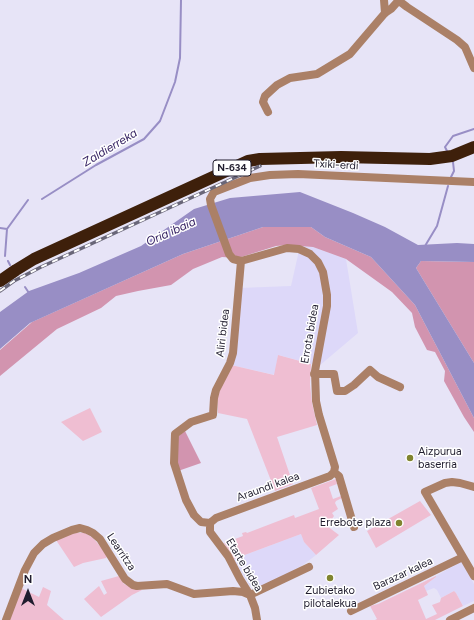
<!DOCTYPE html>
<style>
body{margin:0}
#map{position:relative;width:474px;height:620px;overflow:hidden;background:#e7e4f7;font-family:Figtree,sans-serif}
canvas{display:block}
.north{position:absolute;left:8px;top:572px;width:40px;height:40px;-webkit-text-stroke:3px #fff;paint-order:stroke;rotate:0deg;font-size:11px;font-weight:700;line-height:16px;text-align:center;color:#201d2e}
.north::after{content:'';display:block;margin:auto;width:14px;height:18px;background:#201d2e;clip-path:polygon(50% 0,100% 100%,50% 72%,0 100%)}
</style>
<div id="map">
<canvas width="474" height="620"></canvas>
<div class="north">N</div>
</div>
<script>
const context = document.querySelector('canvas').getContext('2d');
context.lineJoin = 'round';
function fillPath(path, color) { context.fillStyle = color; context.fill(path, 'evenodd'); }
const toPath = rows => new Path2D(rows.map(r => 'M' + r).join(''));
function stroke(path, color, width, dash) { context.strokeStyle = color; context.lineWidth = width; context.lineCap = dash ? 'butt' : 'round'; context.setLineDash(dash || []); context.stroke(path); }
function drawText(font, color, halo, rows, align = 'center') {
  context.font = font + ' Figtree,sans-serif'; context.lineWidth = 3; context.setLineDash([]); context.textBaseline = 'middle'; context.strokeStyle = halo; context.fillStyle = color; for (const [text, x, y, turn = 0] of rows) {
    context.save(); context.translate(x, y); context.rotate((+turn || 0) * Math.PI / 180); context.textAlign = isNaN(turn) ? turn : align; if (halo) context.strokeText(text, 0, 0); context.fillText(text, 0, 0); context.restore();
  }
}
fillPath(toPath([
 [300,246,313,247,346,259,358,333,319,366,278,355,275,375,231,365,239,288,291,286],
 [301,534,304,542,316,555,303,565,266,585,255,587,250,586,234,559],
 [462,561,474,584,474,601,463,606,456,593,454,591,441,598,437,590,434,588,426,591,424,586,436,577,436,576]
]), '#ddd8f9');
fillPath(toPath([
 [278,355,311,364,310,384,312,403,317,425,277,437,293,484,275,491,247,419,218,413,217,392,231,365,274,375],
 [90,408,102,432,83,441,61,422],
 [336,479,337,484,329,487,333,499,341,496,342,498,336,501,335,503,338,509,332,513,334,516,327,526,339,535,316,555,304,542,301,534,234,559,224,543,243,536,242,533,246,532,247,533,294,515,295,518,319,509,311,488],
 [420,501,431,515,376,548,367,531],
 [76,533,85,533,93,538,99,545,107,556,106,558,83,563,74,567,56,540,69,534],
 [119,576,124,584,138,590,142,590,132,595,101,617,84,599,99,586,104,595,107,593,101,581],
 [436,576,436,577,424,586,428,595,418,600,426,619,437,614,432,605,440,602,441,598,454,591,456,593,463,606,435,620,375,620,377,619,370,606,378,604],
 [43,587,51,591,47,605,64,620,9,620,21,588,39,597]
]), '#efbed2');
fillPath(toPath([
 [263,227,311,227,325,237,371,257,415,305,474,418,474,432,464,417,444,381,445,371,435,352,427,350,415,327,412,313,392,292,346,259,313,247,287,245,276,246,238,258,222,257,193,269,171,285,138,291,116,296,101,308,57,329,0,376,0,350,32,322,183,254],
 [421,261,474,262,474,363,416,268],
 [185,431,201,463,178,471,176,438]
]), '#d294af');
fillPath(toPath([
 [300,192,353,213,385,227,418,245,457,243,474,244,474,262,421,261,416,268,474,363,474,418,415,305,371,257,325,237,311,227,263,227,183,254,30,323,0,349,0,312,29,291,79,273,141,246,194,209,230,198]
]), '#988ec5');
stroke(toPath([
 [447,151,445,147,453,136,474,129],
 [451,177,454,171,453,162],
 [42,199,96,165,144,139,160,121,175,82,180,58,181,0],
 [0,228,7,229],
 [425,246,437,226,448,186],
 [5,256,7,229,28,200],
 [8,261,10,265],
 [25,287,29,293]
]), '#988ec5', 2);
stroke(toPath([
 [384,0,385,13],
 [398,0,407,7,457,40,465,47,474,68],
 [268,112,263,102,265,96,277,85,290,78,317,74,350,54,385,13,391,9,399,0],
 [314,374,334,374,337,391,345,391,354,385,370,370,378,377,400,387],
 [474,487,460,483,452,482,445,483,425,492,474,576],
 [210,523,201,522,194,515,186,500,174,463,175,434,191,422,213,415,214,398,216,390,230,363,233,353,241,261],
 [210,523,216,518,330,476,334,472],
 [210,523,210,532,228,556,240,579,250,595,255,608,257,620],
 [354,527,339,476,334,472,335,467,319,415,316,401,315,371,327,306,327,295,323,272,318,262,310,254,299,249,287,248,241,261,233,259,229,254,211,205,210,199,214,192,250,178,270,175,298,174,474,182],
 [351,611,463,557],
 [6,620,25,570,34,553,43,544,53,538,72,530,80,528,87,530,93,533,100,539,125,579,133,585,137,586,167,584,194,594,233,591,243,592,250,595,309,567],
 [450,620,474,608]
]), '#ab8067', 8);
stroke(toPath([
 [0,281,16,270,34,259,248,161,260,159,341,157,430,159,452,156,474,147]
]), '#3e200b', 12);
const rail = toPath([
 [0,291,14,281,41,267,260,166]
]);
stroke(rail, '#696678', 3.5);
stroke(rail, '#fff', 2, [6]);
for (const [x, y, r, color] of [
 [410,458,4,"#80842f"],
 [399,523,4,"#80842f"],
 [330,578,4,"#80842f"]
]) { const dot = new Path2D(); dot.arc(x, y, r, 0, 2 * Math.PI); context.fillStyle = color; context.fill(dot); stroke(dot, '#fff', 1.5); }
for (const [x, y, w] of [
 [232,168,38]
]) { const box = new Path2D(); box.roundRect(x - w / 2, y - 8, w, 16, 3); context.fillStyle = '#fff'; context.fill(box); stroke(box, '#201d2e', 1); }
drawText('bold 10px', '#201d2e', null, [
 ["N-634",232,168]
]);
drawText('11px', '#201d2e', '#fff', [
 ["Txiki-erdi",336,165,3],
 ["Aliri bidea",223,333,-83],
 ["Errota bidea",310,334,-80],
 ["Araundi kalea",268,487,-20],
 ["Learritza",121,552,56],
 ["Etarte bidea",244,565,59],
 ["Barazar kalea",403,574,-25]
]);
drawText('11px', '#201d2e', '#fff', [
 ["Aizpurua",418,452],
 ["baserria",418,465],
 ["Errebote plaza",391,523,"right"],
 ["Zubietako",330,591,"center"],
 ["pilotalekua",330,604,"center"]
], 'left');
drawText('italic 12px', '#311d5f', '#fff', [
 ["Zaldierreka",110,148,-31],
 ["Oria ibaia",171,232,-24]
]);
</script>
